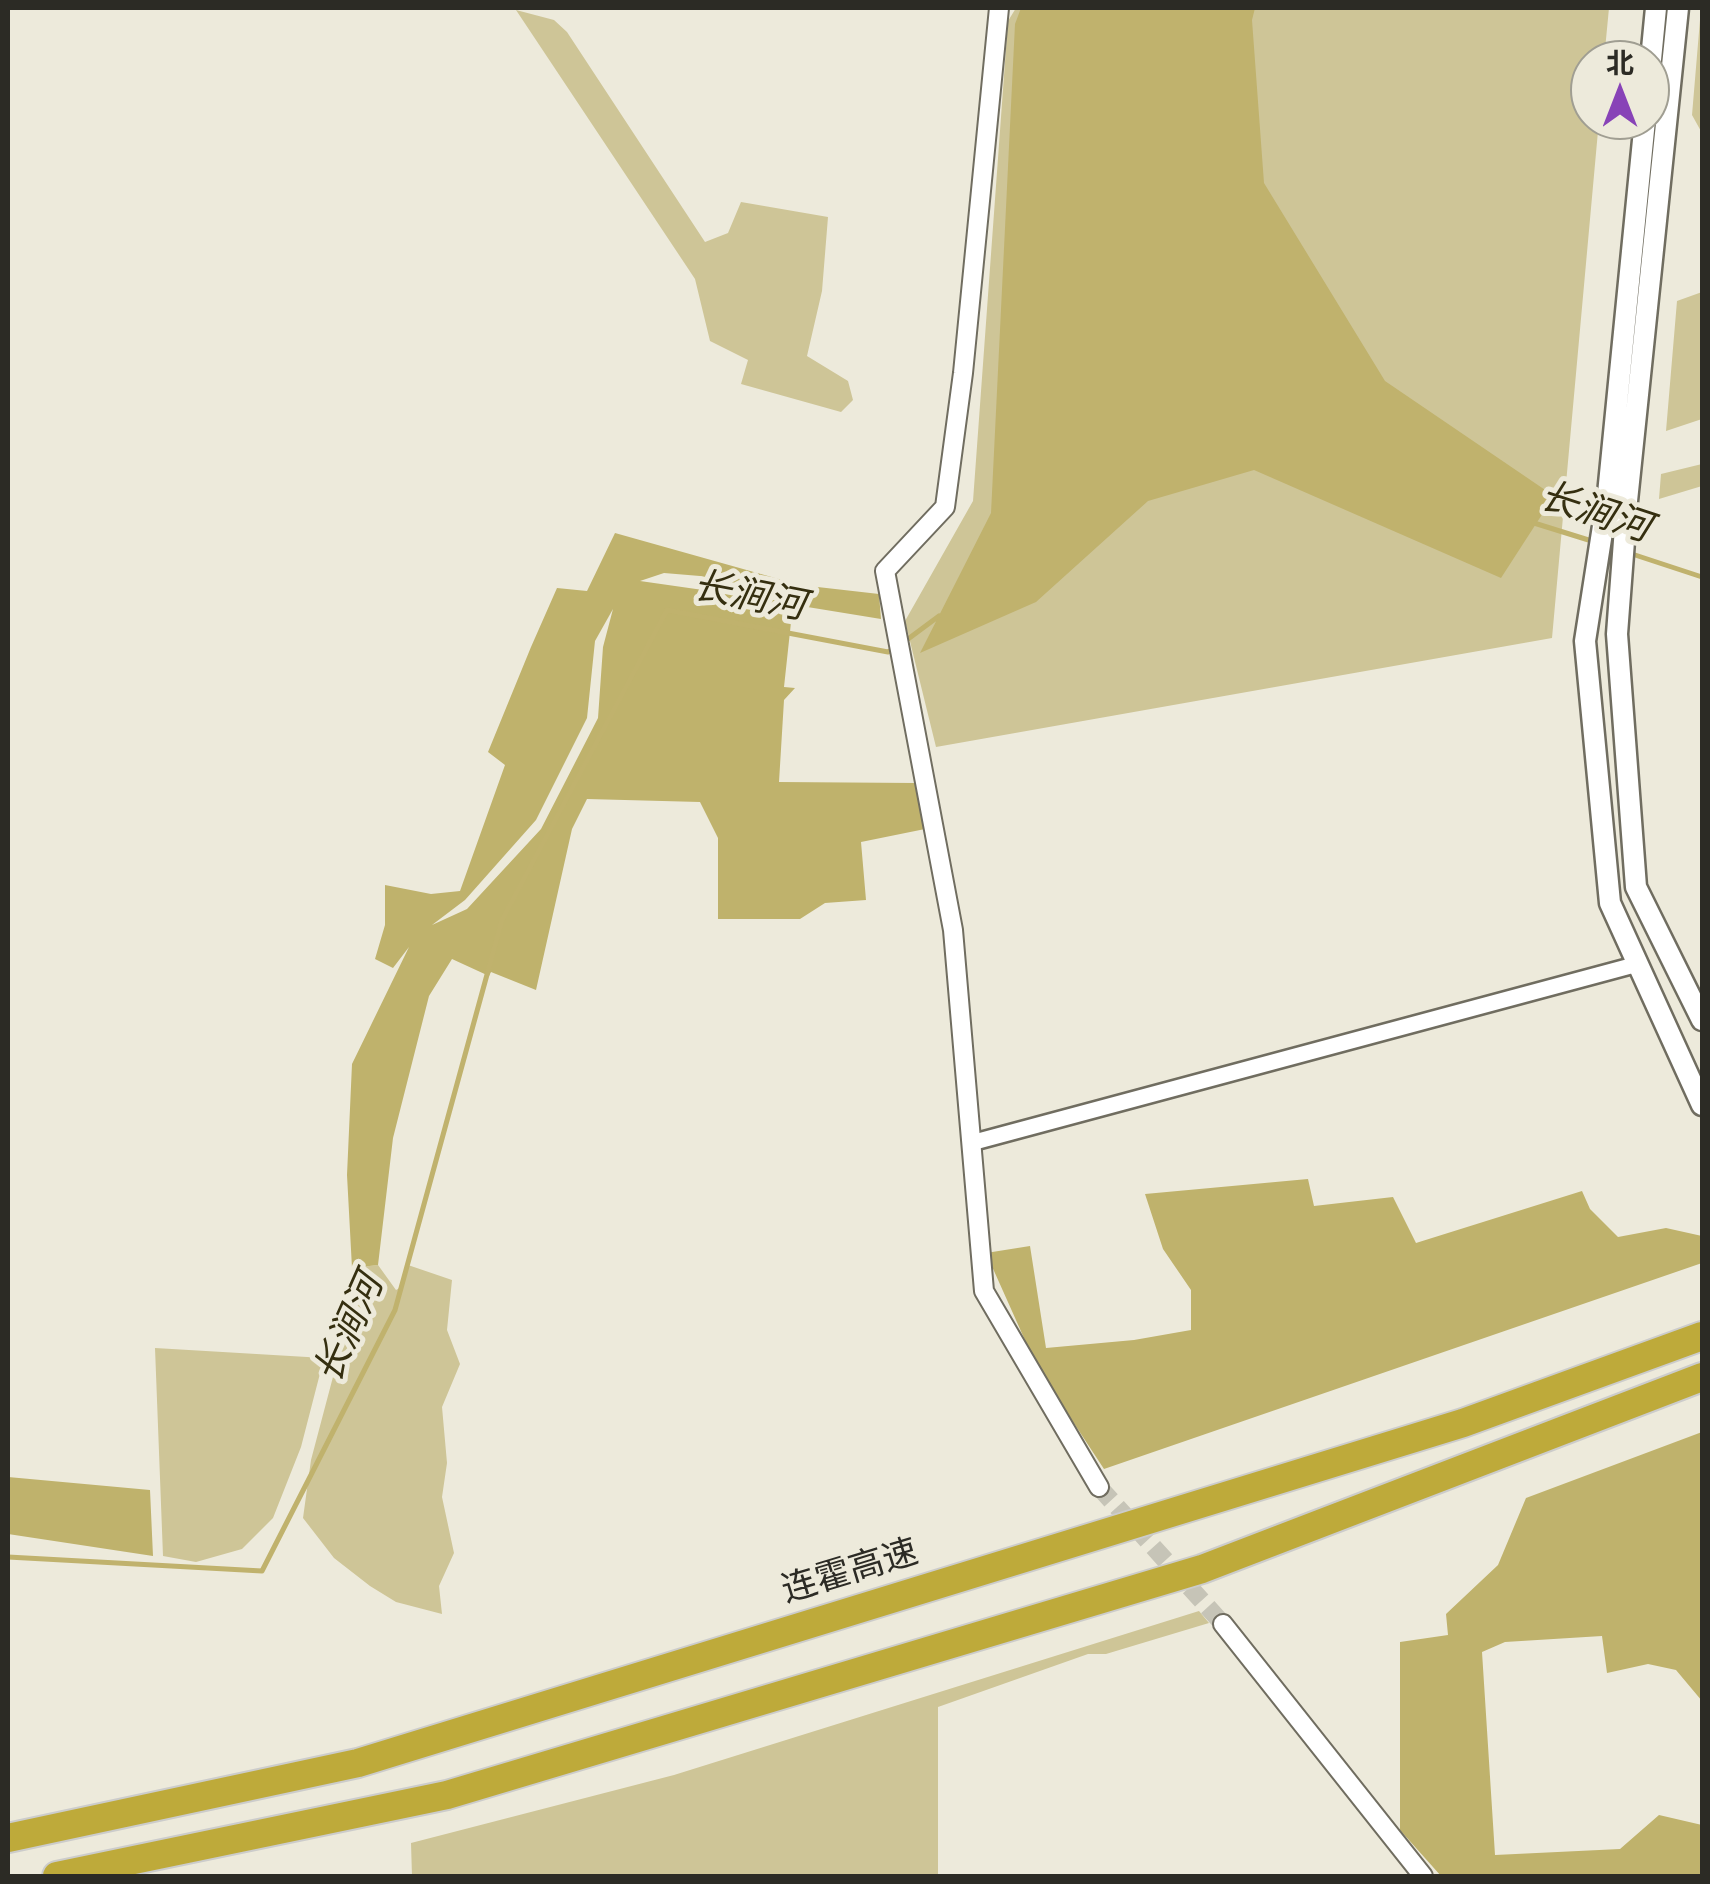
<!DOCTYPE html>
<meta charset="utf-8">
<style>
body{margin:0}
#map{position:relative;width:1710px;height:1884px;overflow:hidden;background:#edeadb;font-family:"Open Sans","Noto Sans SC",sans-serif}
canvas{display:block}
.frame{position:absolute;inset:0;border:10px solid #2c2b25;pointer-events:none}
.north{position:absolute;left:1570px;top:40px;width:100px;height:100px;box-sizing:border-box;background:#edeadb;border:2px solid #a09e92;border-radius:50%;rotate:0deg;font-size:28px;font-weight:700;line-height:40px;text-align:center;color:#2c2b25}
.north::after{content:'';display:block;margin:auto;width:35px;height:45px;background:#8843b7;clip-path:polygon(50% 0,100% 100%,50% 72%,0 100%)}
</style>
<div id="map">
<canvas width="1710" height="1884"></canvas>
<div class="frame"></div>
<div class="north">北</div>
</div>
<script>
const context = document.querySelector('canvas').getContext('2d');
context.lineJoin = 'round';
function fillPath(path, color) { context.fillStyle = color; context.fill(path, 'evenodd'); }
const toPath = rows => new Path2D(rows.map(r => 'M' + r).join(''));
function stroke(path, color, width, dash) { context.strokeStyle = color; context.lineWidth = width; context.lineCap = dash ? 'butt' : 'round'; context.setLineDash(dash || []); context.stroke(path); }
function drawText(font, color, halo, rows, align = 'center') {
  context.font = font + ' "Open Sans","Noto Sans SC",sans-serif'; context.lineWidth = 10; context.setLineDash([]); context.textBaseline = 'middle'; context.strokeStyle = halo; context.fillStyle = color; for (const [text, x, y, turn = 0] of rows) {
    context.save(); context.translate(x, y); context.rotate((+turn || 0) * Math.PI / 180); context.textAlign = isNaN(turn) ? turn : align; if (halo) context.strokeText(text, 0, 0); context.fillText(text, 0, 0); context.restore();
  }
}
fillPath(toPath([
 [1016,8,1609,8,1604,60,1590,60,1590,120,1599,120,1552,638,936,747,905,621,973,501,1008,21],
 [1701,8,1702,8,1702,133,1692,115],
 [516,10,554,20,567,32,705,242,728,233,741,202,828,217,822,291,807,356,848,381,853,400,841,412,741,384,748,360,710,341,695,279],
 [1702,292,1702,419,1666,431,1677,301],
 [1702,464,1702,486,1659,499,1661,474],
 [378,1265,396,1290,403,1286,408,1265,452,1280,447,1330,460,1364,442,1407,447,1463,442,1497,454,1553,439,1586,442,1614,396,1602,370,1586,334,1558,303,1518,311,1460,347,1324,352,1268],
 [155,1348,324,1358,301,1447,273,1518,242,1549,196,1562,163,1556],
 [1199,1611,1209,1623,1106,1654,1088,1654,938,1707,938,1876,412,1876,411,1843,674,1775]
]), '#cec597');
fillPath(toPath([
 [615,533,800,585,879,594,881,619,789,604,792,613,784,687,795,688,784,700,779,782,915,783,925,829,861,842,866,900,825,903,800,919,718,919,718,838,700,802,587,799,572,829,536,990,491,972,489,976,452,959,429,996,393,1138,378,1265,352,1268,347,1175,352,1064,409,947,393,968,375,959,385,925,385,885,431,894,460,891,505,765,488,752,531,647,557,588,587,591],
 [664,573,700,576,780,601,640,581],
 [613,609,603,647,598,718,541,829,467,909,432,925,465,900,536,820,587,718,595,641],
 [1308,1179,1314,1206,1393,1197,1416,1243,1582,1191,1590,1209,1618,1237,1666,1228,1702,1236,1702,1263,1104,1469,1037,1367,986,1253,1030,1246,1046,1348,1134,1340,1191,1330,1191,1290,1163,1249,1145,1194],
 [1702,1432,1702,1701,1676,1670,1648,1664,1607,1673,1602,1636,1505,1642,1482,1652,1495,1855,1620,1849,1659,1815,1702,1825,1702,1876,1441,1876,1400,1830,1400,1642,1448,1635,1446,1614,1498,1565,1526,1498],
 [8,1477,150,1490,153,1556,8,1534]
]), '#bfb26c');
fillPath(toPath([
 [1021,8,1255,8,1252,20,1264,183,1385,381,1554,496,1501,578,1254,470,1148,501,1036,602,920,653,991,513,1015,24]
]), '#c0b26d');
stroke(toPath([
 [1534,523,1595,542],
 [1629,553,1702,577],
 [904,642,939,616],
 [8,1557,262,1571,395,1310,502,920,667,610,888,652,895,648]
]), '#c0b26d', 5);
stroke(toPath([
 [1099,1487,1223,1624]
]), '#c6c4b7', 18, [18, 9]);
const minor = toPath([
 [971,1143,1638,964]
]);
const tertiary = toPath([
 [999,8,963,373,945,507,885,571,953,930,984,1291,1099,1487],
 [1223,1624,1423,1876]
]);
const secondary = toPath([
 [1678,8,1627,501,1617,634,1636,887,1702,1020],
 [1650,70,1656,8],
 [1645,120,1608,494,1585,641,1610,903,1702,1105]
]);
const motorway = toPath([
 [8,1838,358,1763,1463,1423,1702,1336],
 [57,1876,447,1795,1202,1569,1702,1377]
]);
stroke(minor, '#706d60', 20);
stroke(tertiary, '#706d60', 22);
stroke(secondary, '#706d60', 25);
stroke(motorway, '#cccccb', 32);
stroke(minor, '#fff', 15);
stroke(tertiary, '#fff', 18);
stroke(secondary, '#fff', 20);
stroke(motorway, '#beaa3a', 28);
drawText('35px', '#2c2b25', '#edeadb', [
 ["连霍高速",850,1572,-17]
]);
drawText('italic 38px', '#352f10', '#edeadb', [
 ["长涧河",1595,513,18],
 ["长涧河",749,597,11],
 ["长涧河",350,1329,-66]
]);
</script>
